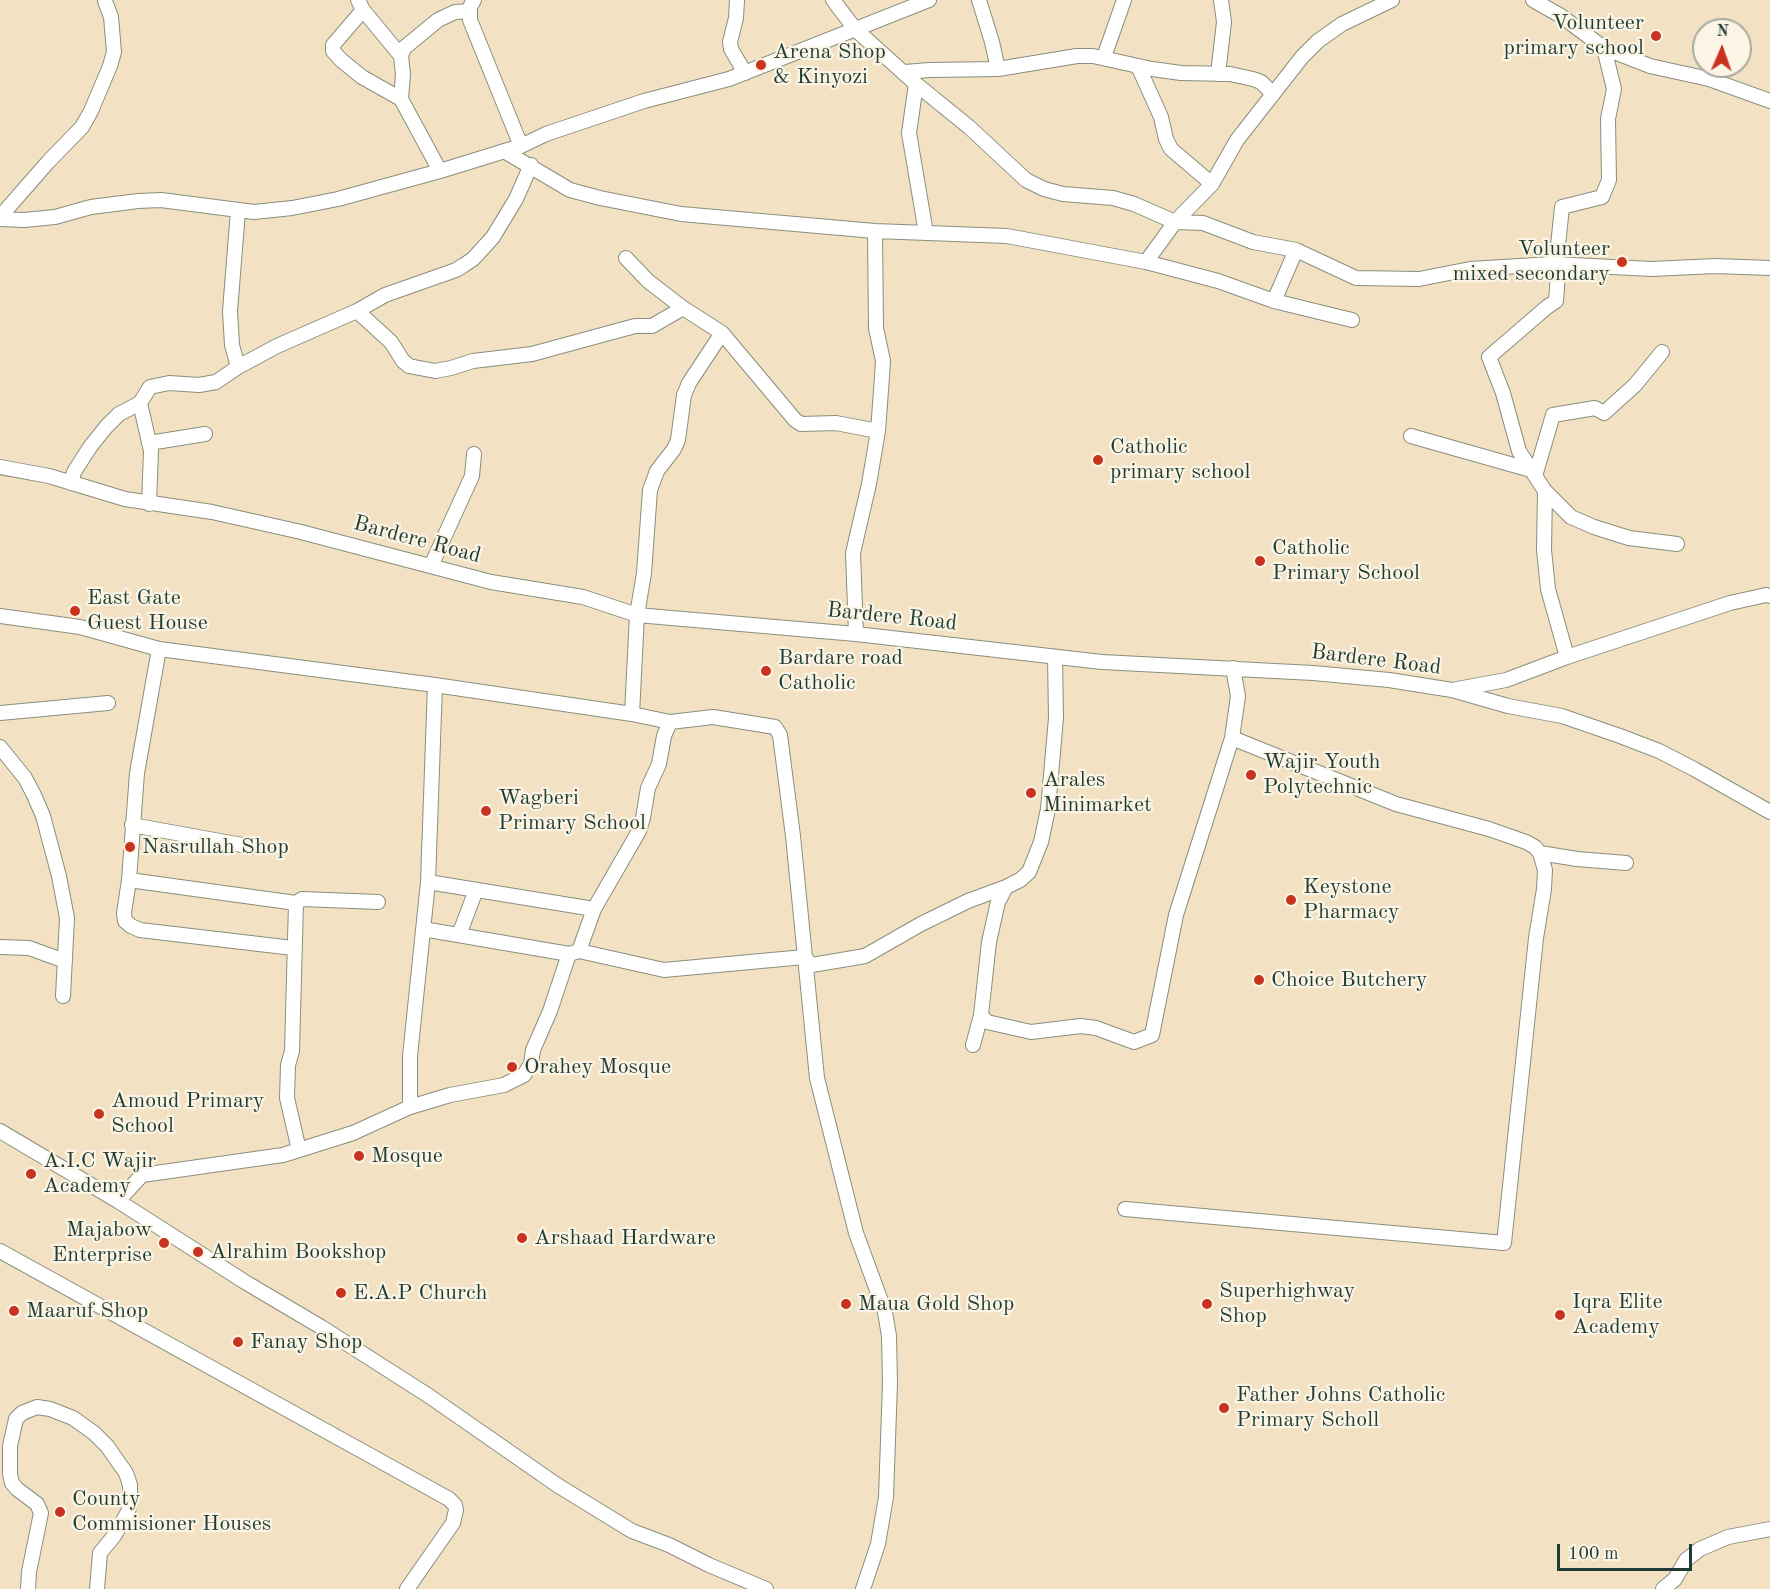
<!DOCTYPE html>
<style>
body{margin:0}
#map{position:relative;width:1770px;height:1589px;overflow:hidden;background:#f3e1c3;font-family:"Old Standard TT",serif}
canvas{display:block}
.north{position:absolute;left:1692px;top:18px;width:60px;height:60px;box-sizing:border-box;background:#fcf5e5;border:2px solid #a4ab9e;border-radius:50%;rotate:2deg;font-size:16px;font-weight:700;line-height:24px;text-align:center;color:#1f3d34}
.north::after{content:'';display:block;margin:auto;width:21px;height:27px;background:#c8321e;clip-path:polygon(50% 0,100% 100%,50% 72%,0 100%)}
.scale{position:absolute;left:1557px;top:1544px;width:135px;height:27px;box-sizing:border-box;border:3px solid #1f3d34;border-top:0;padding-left:8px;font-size:18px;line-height:21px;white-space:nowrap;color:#1f3d34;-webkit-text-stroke:4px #fcf5e5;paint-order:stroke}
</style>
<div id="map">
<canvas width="1770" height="1589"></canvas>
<div class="north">N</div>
<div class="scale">100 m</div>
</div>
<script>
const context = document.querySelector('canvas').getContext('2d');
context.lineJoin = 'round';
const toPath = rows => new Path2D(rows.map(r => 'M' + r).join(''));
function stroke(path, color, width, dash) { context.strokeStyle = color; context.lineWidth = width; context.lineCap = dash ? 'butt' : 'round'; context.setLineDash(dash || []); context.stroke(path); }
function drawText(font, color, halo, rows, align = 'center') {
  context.font = font + ' "Old Standard TT",serif'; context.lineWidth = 4.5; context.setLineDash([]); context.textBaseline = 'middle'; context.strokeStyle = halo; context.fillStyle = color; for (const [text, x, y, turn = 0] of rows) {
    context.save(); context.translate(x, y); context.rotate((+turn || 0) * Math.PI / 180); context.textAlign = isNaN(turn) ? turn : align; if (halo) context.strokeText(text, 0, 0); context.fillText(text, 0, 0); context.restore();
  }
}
const minor = toPath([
 [358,0,363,10,401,56],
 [474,0,470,7,470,20,521,146],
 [737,0,736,18,730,42,731,49,745,73],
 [833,0,855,29,916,84,969,127,1026,180,1044,189,1063,194,1113,198,1134,204,1175,222,1203,223,1253,242,1296,250,1356,278,1419,279,1470,269,1552,264,1652,269,1715,266,1770,268],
 [979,0,992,42,998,69],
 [1533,0,1561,16,1604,48,1650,66,1709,79,1770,101],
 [363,10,333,45,333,51,341,60,362,77,401,99,440,171],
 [1604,48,1614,89,1608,119,1609,180,1602,197,1562,207,1557,255,1552,264,1558,274,1556,301,1547,307,1489,357,1503,393,1519,451,1545,491,1571,517,1594,527,1629,538,1677,544],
 [1104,57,1124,0],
 [1138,66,1161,117,1166,139,1171,149,1212,184],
 [905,72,929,70,998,69,1077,56,1093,56,1152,69,1181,73,1230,74,1253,79,1261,82,1273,94],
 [1218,74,1224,22,1221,0],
 [916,84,909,133,926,233],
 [401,99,403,74,401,56,404,48,438,20,455,12,470,11],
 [504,151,570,190,600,198,681,214,875,231,1007,236,1146,262,1218,281,1274,301,1352,320],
 [0,217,48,162,82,127,91,111,110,66,114,52,111,17,105,1],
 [0,219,24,220,55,217,91,207,138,201,161,200,254,212,292,208,338,199,440,171,521,146,546,134,644,101,729,79,929,0],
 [626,258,648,281,683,308,722,333,795,420,801,424,836,423,878,431],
 [1146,262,1175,222,1212,184,1237,140,1302,57,1318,41,1342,24,1392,0],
 [1274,301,1296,250],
 [357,311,391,342,403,361,409,366,435,371,451,368,473,361,532,354,635,326,652,326,683,308],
 [238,367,232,345,230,311,238,211],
 [140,403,151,451,149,504],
 [1411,436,1531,470],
 [149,443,205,434],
 [0,467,49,476,125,499,212,512,301,532,491,582,583,597,637,615,856,634,1102,662,1313,673,1389,680,1452,690,1508,706,1562,716,1620,736,1659,751,1694,769,1770,812],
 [1535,476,1553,415,1595,408,1604,413,1635,385,1662,352],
 [71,483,74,472,90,447,106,427,119,414,140,403,150,387,169,383,199,385,216,382,238,367,277,346,357,311,385,295,456,270,464,265,473,259,493,237,516,199,531,165],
 [1545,491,1544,550,1548,589,1567,657],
 [431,566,472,476,474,454],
 [0,616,80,627,159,649,435,685,632,714,670,722,713,717,775,727,780,735,793,836,817,1078,856,1233,885,1312,889,1336,890,1383,886,1497,878,1544,863,1589],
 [856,634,853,553,869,484,878,431,882,377,883,361,876,328,875,231],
 [159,649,137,773,129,880,124,913,125,921,131,926,140,930,293,948],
 [1457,689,1506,680,1567,657,1730,603,1766,595,1770,596],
 [0,713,108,703],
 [632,714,637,615,644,573,650,490,657,471,674,449,678,440,684,395,689,383,722,333],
 [0,747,25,778,34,795,43,816,59,876,67,918,63,996],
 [132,825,253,847],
 [1540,853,1577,859,1626,863],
 [129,880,296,903,302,899,378,902],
 [428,882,594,909],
 [1006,887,998,902,989,942,981,1015,987,1022,1031,1032,1081,1026,1096,1028,1134,1042,1152,1035,1176,915,1232,738,1238,696,1233,668],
 [296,903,292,1051,288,1065,287,1098,299,1150],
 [423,929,569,954,579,951,664,970,804,957],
 [459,935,476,890],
 [0,947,29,948,65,961],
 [579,951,594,909,639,831,643,818,648,788,659,764,664,736,670,722],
 [804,957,812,965,865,956,921,924,968,901,1006,887,1020,880,1029,872,1041,842,1048,809,1056,718,1055,657],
 [973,1045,981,1015],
 [410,1107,410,1056,428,882,435,685],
 [0,1131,118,1201,245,1282,321,1327,429,1396,557,1485,632,1531,669,1545,709,1565,766,1589],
 [118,1201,142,1175,283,1155,353,1133,410,1107,450,1095,504,1085,524,1075,531,1064,533,1050,550,1011,569,954],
 [1125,1209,1504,1243,1536,938,1544,889,1545,870,1540,853,1535,847,1526,842,1489,829,1396,804,1232,738],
 [0,1251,449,1499,455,1505,456,1510,453,1523,407,1589],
 [28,1589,29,1572,41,1513,37,1504,17,1489,12,1483,10,1474,10,1446,16,1419,22,1413,37,1407,50,1409,73,1418,94,1433,107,1446,126,1473,130,1485,130,1502,128,1512,114,1536,100,1553,97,1589],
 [1663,1589,1675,1579,1686,1560,1700,1549,1728,1537,1770,1529]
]);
stroke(minor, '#898f7c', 16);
stroke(minor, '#fff', 14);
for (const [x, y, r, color] of [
 [1656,36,6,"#c8321e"],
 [761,65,6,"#c8321e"],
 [1622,262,6,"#c8321e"],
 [1098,460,6,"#c8321e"],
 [1260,561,6,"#c8321e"],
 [75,611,6,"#c8321e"],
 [766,671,6,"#c8321e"],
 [1251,775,6,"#c8321e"],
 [1031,793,6,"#c8321e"],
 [486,811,6,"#c8321e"],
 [130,847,6,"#c8321e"],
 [1291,900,6,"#c8321e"],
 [1259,980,6,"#c8321e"],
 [512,1067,6,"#c8321e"],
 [99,1114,6,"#c8321e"],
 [359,1156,6,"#c8321e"],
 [31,1174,6,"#c8321e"],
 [522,1238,6,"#c8321e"],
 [164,1243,6,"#c8321e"],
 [198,1252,6,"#c8321e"],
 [341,1293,6,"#c8321e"],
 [846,1304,6,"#c8321e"],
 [1207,1304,6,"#c8321e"],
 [14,1311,6,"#c8321e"],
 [1560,1315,6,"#c8321e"],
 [238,1342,6,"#c8321e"],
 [1224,1408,6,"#c8321e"],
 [60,1512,6,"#c8321e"]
]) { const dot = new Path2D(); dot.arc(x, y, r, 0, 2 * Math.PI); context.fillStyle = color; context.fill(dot); stroke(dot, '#fcf5e5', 2); }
drawText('22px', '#1f3d34', '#fcf5e5', [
 ["Volunteer",1644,23,"right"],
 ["primary school",1644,48,"right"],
 ["Arena Shop",773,52],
 ["& Kinyozi",773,77],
 ["Volunteer",1610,249,"right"],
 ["mixed secondary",1610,274,"right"],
 ["Catholic",1110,447],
 ["primary school",1110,472],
 ["Catholic",1272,548],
 ["Primary School",1272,573],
 ["East Gate",87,598],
 ["Guest House",87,623],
 ["Bardare road",778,658],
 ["Catholic",778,683],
 ["Wajir Youth",1263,762],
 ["Polytechnic",1263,787],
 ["Arales",1043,780],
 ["Minimarket",1043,805],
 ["Wagberi",498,798],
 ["Primary School",498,823],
 ["Nasrullah Shop",142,847],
 ["Keystone",1303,887],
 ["Pharmacy",1303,912],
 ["Choice Butchery",1271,980],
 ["Orahey Mosque",524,1067],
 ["Amoud Primary",111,1101],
 ["School",111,1126],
 ["Mosque",371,1156],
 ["A.I.C Wajir",43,1161],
 ["Academy",43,1186],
 ["Majabow",152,1230,"right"],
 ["Enterprise",152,1255,"right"],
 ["Arshaad Hardware",534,1238],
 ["Alrahim Bookshop",210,1252],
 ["Superhighway",1219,1291],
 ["Shop",1219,1316],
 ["E.A.P Church",353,1293],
 ["Iqra Elite",1572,1302],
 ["Academy",1572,1327],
 ["Maua Gold Shop",858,1304],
 ["Maaruf Shop",26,1311],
 ["Fanay Shop",250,1342],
 ["Father Johns Catholic",1236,1395],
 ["Primary Scholl",1236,1420],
 ["County",72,1499],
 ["Commisioner Houses",72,1524]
], 'left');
drawText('22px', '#1f3d34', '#fcf5e5', [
 ["Bardere Road",417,540,15],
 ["Bardere Road",892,617,6],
 ["Bardere Road",1376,660,7]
]);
</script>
